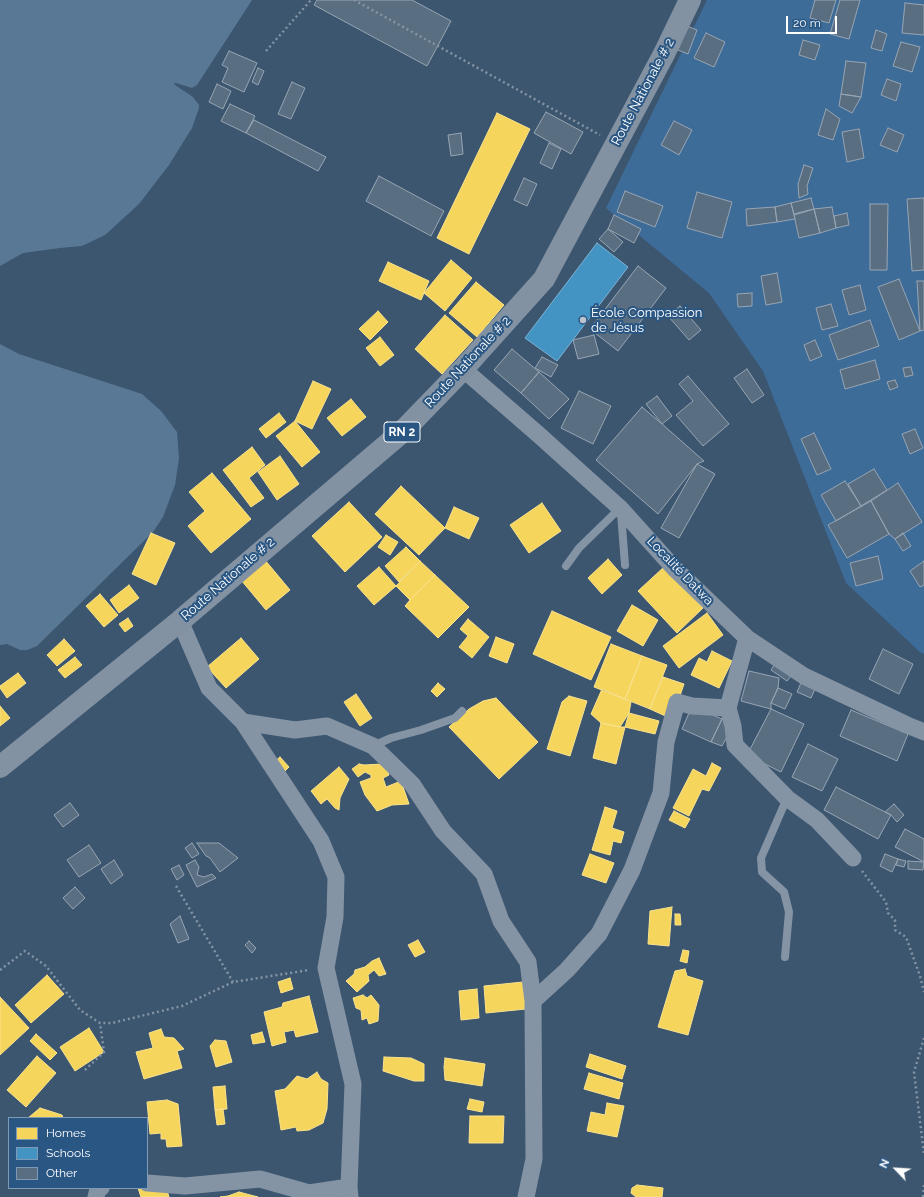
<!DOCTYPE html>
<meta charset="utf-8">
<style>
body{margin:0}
#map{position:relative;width:924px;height:1197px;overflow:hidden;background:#3d566f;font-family:Raleway,sans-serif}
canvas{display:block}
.legend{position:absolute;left:8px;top:1117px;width:140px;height:72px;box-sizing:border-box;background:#295683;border:1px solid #7f9ab5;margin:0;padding:5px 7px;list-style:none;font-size:12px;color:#fff}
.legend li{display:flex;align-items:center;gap:8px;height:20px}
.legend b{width:20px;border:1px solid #7f9ab5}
.north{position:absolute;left:876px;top:1149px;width:40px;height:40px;-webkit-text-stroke:3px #295683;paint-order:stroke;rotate:295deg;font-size:11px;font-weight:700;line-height:16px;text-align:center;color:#fff}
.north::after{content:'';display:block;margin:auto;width:14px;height:18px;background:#fff;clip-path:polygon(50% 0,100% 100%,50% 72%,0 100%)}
.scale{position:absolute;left:786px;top:16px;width:51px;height:18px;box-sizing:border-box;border:2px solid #fff;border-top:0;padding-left:5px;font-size:12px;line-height:14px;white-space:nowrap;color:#fff;-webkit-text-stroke:3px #295683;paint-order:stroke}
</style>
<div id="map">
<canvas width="924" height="1197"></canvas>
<ul class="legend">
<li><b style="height:11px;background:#f6d55c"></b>Homes</li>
<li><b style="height:11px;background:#4393c3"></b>Schools</li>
<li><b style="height:11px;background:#5a6e82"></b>Other</li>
</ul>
<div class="north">N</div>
<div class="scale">20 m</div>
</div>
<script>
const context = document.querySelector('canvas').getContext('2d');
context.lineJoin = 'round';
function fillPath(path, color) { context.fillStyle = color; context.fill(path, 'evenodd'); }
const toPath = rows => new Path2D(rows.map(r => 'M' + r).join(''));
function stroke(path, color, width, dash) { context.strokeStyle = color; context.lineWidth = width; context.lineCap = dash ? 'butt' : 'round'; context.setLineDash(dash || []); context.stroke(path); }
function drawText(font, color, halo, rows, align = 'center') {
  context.font = font + ' Raleway,sans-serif'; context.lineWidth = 4; context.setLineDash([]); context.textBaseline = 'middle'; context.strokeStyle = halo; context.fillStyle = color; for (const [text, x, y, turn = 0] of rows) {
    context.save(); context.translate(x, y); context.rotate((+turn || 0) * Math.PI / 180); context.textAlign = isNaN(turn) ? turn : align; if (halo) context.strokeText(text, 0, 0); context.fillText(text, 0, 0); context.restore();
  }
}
fillPath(toPath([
 [707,0,924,0,924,654,920,652,846,583,763,371,709,293,606,208]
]), '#3e6c99');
fillPath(toPath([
 [0,0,252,0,197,85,192,88,176,83,174,83,175,85,193,97,199,105,199,108,192,128,169,165,139,204,105,235,82,246,60,248,23,253,0,266],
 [0,344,19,354,142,394,161,411,177,432,179,458,175,485,163,517,153,532,37,646,27,650,20,650,7,644,0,645]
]), '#597896');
const homes = toPath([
 [497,113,530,129,469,254,437,238,497,113],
 [451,260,472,278,445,311,424,293,451,260],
 [388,262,429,281,421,300,379,281,388,262],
 [476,282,504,305,477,337,449,313,476,282],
 [378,311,388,322,370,340,359,329,378,311],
 [445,315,473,340,442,374,415,349,445,315],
 [380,337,394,355,380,366,366,348,380,337],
 [313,381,331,389,312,429,295,421,313,381],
 [351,399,366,417,342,436,327,418,351,399],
 [279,413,286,422,266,438,259,429,279,413],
 [295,421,320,452,302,467,276,436,295,421],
 [252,447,265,465,249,478,264,498,251,507,223,470,252,447],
 [280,456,299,484,277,500,258,472,280,456],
 [212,473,251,519,211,553,188,526,205,511,189,492,212,473],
 [401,486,445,528,419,555,375,514,401,486],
 [349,502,382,537,345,572,312,536,349,502],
 [542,503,561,531,529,553,510,525,542,503],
 [454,507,479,518,469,539,445,528,454,507],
 [151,533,175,543,156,585,132,574,151,533],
 [386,535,398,542,390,555,378,547,386,535],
 [406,547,420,561,399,582,385,566,406,547],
 [608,559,622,575,602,594,588,578,608,559],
 [265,560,290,590,266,610,241,580,265,560],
 [420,561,435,575,410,600,396,586,420,561],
 [379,567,396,586,374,605,357,586,379,567],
 [664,567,703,608,677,633,638,591,664,567],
 [435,575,469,607,438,638,405,606,410,600,435,575],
 [129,585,139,598,119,613,110,600,129,585],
 [100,594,118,615,104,627,86,606,100,594],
 [632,605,658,620,643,646,617,631,632,605],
 [552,611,611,637,591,680,533,654,552,611],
 [707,613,723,635,679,668,663,646,707,613],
 [128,618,133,626,125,632,119,624,128,618],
 [468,619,489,637,472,658,459,647,468,636,460,629,468,619],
 [496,637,514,644,507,663,489,656,496,637],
 [241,638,259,659,226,688,207,667,241,638],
 [64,639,75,651,57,666,47,655,64,639],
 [611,644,642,656,625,699,594,687,611,644],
 [712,651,732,661,719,688,691,675,699,658,707,662,712,651],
 [642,656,667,665,650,709,625,699,642,656],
 [75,657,82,665,65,678,58,670,75,657],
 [18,673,26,683,7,698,0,688,0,686,18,673],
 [663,677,684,684,672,719,650,709,663,677],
 [438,683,445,689,437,697,431,691,438,683],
 [602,689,631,702,629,713,620,727,601,723,591,714,602,689],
 [356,694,372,718,360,726,344,702,356,694],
 [569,696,587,701,570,756,547,749,562,702,569,696],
 [496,698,538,742,499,779,449,727,469,709,483,701,496,698],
 [0,706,10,718,0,726,0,706],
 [629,713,659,721,655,734,625,727,629,713],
 [601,723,620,727,625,727,616,764,593,758,601,723],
 [280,757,289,767,283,773,273,763,280,757],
 [712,763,721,768,709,791,702,789,689,816,673,808,693,769,706,776,712,763],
 [359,764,364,765,382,764,386,767,389,775,383,778,386,787,401,781,409,804,392,805,377,811,365,795,360,782,371,778,371,775,365,772,358,777,352,769,359,764],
 [339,767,349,779,340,798,339,810,335,808,327,799,321,804,311,791,339,767],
 [605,807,617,811,612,828,624,832,621,843,613,841,610,855,592,850,605,807],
 [674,811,690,819,685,828,669,820,674,811],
 [590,854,614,863,606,883,582,875,590,854],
 [672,907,669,946,648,944,650,911,672,907],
 [675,914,680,914,681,925,675,925,675,914],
 [418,940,425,952,415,957,408,945,418,940],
 [683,950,689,951,687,963,680,961,683,950],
 [379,958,386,974,379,976,374,970,368,975,369,981,357,992,346,981,354,974,355,970,365,967,372,961,379,958],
 [685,969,687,976,703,981,688,1035,658,1027,675,971,685,969],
 [47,975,64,994,31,1023,15,1005,47,975],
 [290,978,293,989,281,993,278,982,290,978],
 [523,982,526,1009,486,1013,484,986,523,982],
 [477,989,479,1018,461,1020,459,991,477,989],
 [363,995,367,998,371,995,379,1005,378,1021,369,1024,367,1018,362,1020,361,1010,356,1008,353,998,363,995],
 [309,996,318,1032,296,1037,294,1030,284,1032,286,1042,272,1046,264,1012,282,1007,283,1003,309,996],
 [0,997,29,1028,0,1055,0,997],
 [89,1028,104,1052,75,1071,60,1047,89,1028],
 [161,1029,164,1037,174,1038,184,1049,177,1051,182,1068,144,1079,136,1052,153,1048,149,1033,161,1029],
 [262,1032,265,1042,253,1044,251,1035,262,1032],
 [36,1034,57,1053,50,1060,30,1041,36,1034],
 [215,1040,226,1041,232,1062,216,1067,210,1046,215,1040],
 [590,1054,626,1066,622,1079,586,1067,590,1054],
 [37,1056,56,1073,26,1107,7,1090,37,1056],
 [384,1057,411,1058,424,1064,424,1081,414,1081,383,1071,384,1057],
 [445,1058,485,1064,482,1086,445,1080,444,1067,445,1058],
 [317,1072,321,1079,328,1083,327,1109,323,1123,309,1130,297,1131,296,1127,281,1130,275,1091,285,1089,297,1076,307,1079,317,1072],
 [589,1073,623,1083,619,1099,584,1089,589,1073],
 [225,1086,227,1109,215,1110,213,1087,225,1086],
 [470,1099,484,1102,482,1112,467,1109,470,1099],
 [167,1100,178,1104,182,1146,167,1147,166,1139,161,1139,161,1133,150,1134,147,1102,167,1100],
 [607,1103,624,1106,617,1137,587,1131,591,1112,605,1115,607,1103],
 [40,1108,62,1115,63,1118,28,1118,40,1108],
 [223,1109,225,1124,217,1125,215,1110,223,1109],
 [470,1116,504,1116,503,1143,469,1143,470,1116],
 [637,1185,663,1188,662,1197,636,1197,631,1193,632,1188,637,1185],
 [166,1187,169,1197,141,1197,138,1188,166,1187],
 [239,1192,258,1197,220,1197,228,1196,239,1192]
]);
fillPath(homes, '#f6d55c');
stroke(homes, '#f9e28d', 1);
const schools = toPath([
 [597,243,628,267,557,361,525,338,597,243]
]);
fillPath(schools, '#4393c3');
stroke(schools, '#7bb3d5', 1);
const building = toPath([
 [317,0,412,0,451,21,427,66,314,5,317,0],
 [815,0,836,0,829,23,810,18,815,0],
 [840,0,860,0,849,39,830,34,840,0],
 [905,3,924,5,924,35,902,33,905,3],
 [687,26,697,30,688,54,678,50,687,26],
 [876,30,887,34,882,51,871,48,876,30],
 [706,33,725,42,714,67,694,58,706,33],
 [803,40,820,45,815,60,799,55,803,40],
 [901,42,920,47,912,72,893,66,901,42],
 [229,51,257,63,244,92,222,82,228,68,222,65,229,51],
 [846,61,866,63,861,97,841,94,846,61],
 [258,68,264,71,258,85,252,82,258,68],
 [887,79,901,84,896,101,881,95,887,79],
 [292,82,305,88,291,119,278,114,292,82],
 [217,84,231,91,223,109,209,102,217,84],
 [841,94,861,97,852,113,839,106,841,94],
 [230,104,255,116,246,133,221,121,230,104],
 [826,109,840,119,833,140,818,135,826,109],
 [546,112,583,132,571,154,534,133,546,112],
 [254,120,326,157,318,171,246,133,254,120],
 [674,121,692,130,679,155,661,145,674,121],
 [888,128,904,135,897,152,880,145,888,128],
 [859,129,864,158,847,162,842,132,859,129],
 [461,133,463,154,451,156,448,135,461,133],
 [549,143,561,149,552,169,540,163,549,143],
 [804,165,813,168,807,186,808,194,799,198,798,184,804,165],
 [379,176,444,211,431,236,366,201,379,176],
 [524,178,537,184,527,206,514,200,524,178],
 [625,191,663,206,655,227,617,212,625,191],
 [697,192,732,202,722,238,687,228,697,192],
 [811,198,814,209,794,214,791,203,811,198],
 [924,198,924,270,912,271,907,199,924,198],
 [791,203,795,219,777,222,775,207,791,203],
 [870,204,888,204,887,270,870,270,870,204],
 [775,207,777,222,747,226,746,209,775,207],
 [832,207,836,228,820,233,814,209,832,207],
 [814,209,820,233,799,238,794,215,814,209],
 [847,213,849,225,836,228,834,216,847,213],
 [614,215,641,229,634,243,608,229,614,215],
 [608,229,623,242,614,252,599,239,608,229],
 [638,266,666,288,618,351,590,329,638,266],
 [777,273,782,302,766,305,761,276,777,273],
 [899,279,920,331,899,340,878,287,899,279],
 [917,281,924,281,924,330,920,331,917,281],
 [860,285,866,310,849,315,842,290,860,285],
 [752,293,752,306,738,307,737,294,752,293],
 [831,304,838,326,822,330,816,308,831,304],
 [680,306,701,330,689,340,668,316,680,306],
 [870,320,879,346,838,360,829,335,870,320],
 [594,335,599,354,578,359,573,340,594,335],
 [815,340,822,356,810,361,804,345,815,340],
 [512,349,539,372,521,393,494,370,512,349],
 [542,357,558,365,551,377,535,368,542,357],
 [875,360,880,379,845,389,840,370,875,360],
 [911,367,913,375,905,377,903,368,911,367],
 [747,369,764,395,752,403,734,378,747,369],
 [539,372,569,399,549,419,521,393,539,372],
 [688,376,729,424,703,446,676,415,693,401,679,384,688,376],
 [895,380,898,387,890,390,887,382,895,380],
 [579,391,611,406,593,444,561,428,579,391],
 [657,396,672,416,662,424,646,404,657,396],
 [642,407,662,424,704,461,697,464,658,514,596,460,642,407],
 [915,429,923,448,910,454,902,434,915,429],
 [814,433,831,469,817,475,801,439,814,433],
 [697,464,715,474,679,538,661,528,697,464],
 [874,469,887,490,861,506,848,484,874,469],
 [845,481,861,506,836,521,821,495,845,481],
 [898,483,922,522,895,539,889,534,871,501,898,483],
 [871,501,889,534,847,558,828,525,871,501],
 [903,533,911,546,903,551,895,539,903,533],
 [878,556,883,579,856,586,850,563,878,556],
 [924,561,924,585,920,587,910,571,924,561],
 [883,649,913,664,899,694,869,679,883,649],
 [778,659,792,675,787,681,771,670,778,659],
 [749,671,779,678,778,688,771,703,771,709,741,701,749,671],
 [804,676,818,682,811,698,797,692,804,676],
 [778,688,792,694,785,709,771,703,778,688],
 [692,706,722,719,711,742,682,729,692,706],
 [771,709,804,724,781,772,747,755,771,709],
 [851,710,908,734,897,761,840,736,851,710],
 [722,719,733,726,722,746,711,742,722,719],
 [808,744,838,759,822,791,792,777,808,744],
 [836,787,891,815,878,839,824,810,836,787],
 [70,803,79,815,63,827,54,815,70,803],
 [894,804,904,815,897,822,891,815,885,812,894,804],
 [905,829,924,839,924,862,895,847,905,829],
 [192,843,199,854,192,858,185,848,192,843],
 [197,843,219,843,238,858,220,872,210,858,206,856,197,843],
 [89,845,101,863,79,877,67,860,89,845],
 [885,854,898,859,892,872,880,866,885,854],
 [898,859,906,861,904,867,896,865,898,859],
 [114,860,123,875,111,884,101,869,114,860],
 [195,860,199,867,197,875,204,877,212,874,216,878,197,887,186,865,195,860],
 [908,861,924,862,923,870,908,869,908,861],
 [179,865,184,875,177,880,171,869,179,865],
 [75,887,85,898,73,909,63,898,75,887],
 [180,916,189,939,178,943,170,924,180,916],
 [249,941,256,948,252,953,245,945,249,941]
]);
fillPath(building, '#5a6e82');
stroke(building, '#97a5b3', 1);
stroke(toPath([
 [354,0,600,135],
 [266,51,311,0],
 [862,871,886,902,888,913,895,920,895,930,906,937,920,976,924,992],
 [176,886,233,982],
 [0,970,25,951,46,966,80,1010,100,1023,112,1023,182,1006,233,982,309,970],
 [924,1038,914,1072,924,1154],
 [85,1070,104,1052,100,1023],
 [923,1197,924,1184]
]), '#8494a5', 2.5, [2, 3]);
stroke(toPath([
 [621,513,625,565],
 [566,566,579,548,620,508],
 [373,746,391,738,421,730,455,718,462,711],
 [785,957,789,912,784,892,762,872,761,858,787,798]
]), '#8494a5', 8);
stroke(toPath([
 [463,369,539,435,620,508,674,568,747,638,804,676,907,725,924,732],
 [180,621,209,688,243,722,321,841,336,877,335,917,326,968,353,1084,349,1187,350,1197],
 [747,638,728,708,733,726,735,745,787,798,817,820,853,858],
 [243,722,295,730,327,726,373,746,412,784,443,831,484,874,501,921,528,962,533,1001,534,1159,526,1197],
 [533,1001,567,970,599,934,632,870,661,793,666,742,677,702,692,706,728,708],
 [147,1183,185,1186,260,1179,309,1193,349,1187],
 [96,1197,98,1189,101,1188]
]), '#8494a5', 17);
stroke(toPath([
 [0,767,180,621,402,432,463,369,544,279,664,54,690,0]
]), '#8292a3', 22);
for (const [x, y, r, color] of [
 [583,320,4,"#bbc4cd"]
]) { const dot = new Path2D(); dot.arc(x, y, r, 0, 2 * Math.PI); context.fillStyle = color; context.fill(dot); stroke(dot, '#295683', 1.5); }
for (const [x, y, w] of [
 [402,432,36]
]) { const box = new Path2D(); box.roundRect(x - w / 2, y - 10, w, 20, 3); context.fillStyle = '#295683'; context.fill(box); stroke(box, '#fff', 1); }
drawText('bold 12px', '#fff', null, [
 ["RN 2",402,432]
]);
drawText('13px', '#fff', '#295683', [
 ["Route Nationale # 2",643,92,-62],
 ["Route Nationale # 2",468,362,-47],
 ["Localité Datwa",680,571,46],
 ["Route Nationale # 2",228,579,-41]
]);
drawText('13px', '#fff', '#295683', [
 ["École Compassion",591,313],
 ["de Jésus",591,328]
], 'left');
</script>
